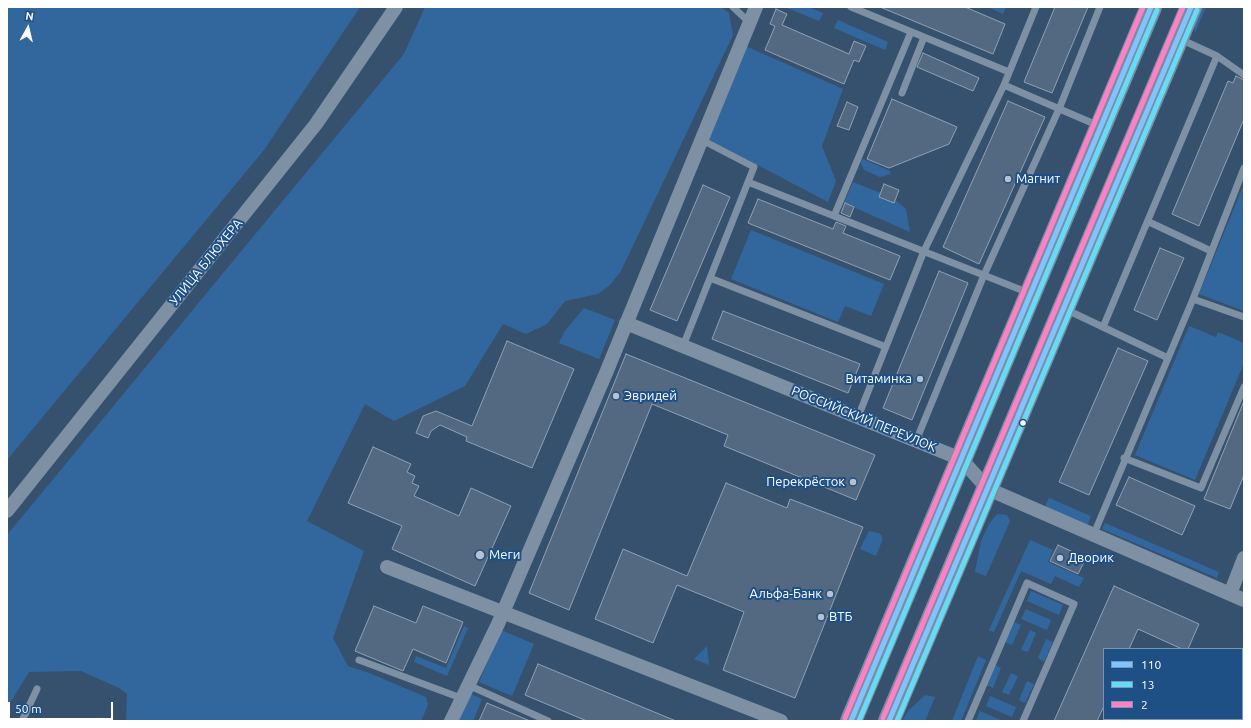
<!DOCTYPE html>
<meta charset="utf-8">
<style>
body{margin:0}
#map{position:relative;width:1251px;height:728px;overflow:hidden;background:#36516e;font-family:Ubuntu,sans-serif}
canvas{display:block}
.frame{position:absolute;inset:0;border:8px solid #fff;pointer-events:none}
.legend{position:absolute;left:1103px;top:648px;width:140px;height:72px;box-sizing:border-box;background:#1e5086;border:1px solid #7896b6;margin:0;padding:5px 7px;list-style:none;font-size:12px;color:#fff}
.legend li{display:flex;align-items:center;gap:8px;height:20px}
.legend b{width:20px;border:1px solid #7896b6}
.north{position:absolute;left:8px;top:8px;width:40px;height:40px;-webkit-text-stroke:3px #1e5086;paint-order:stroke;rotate:8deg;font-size:11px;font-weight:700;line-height:16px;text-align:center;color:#fff}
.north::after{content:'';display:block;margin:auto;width:14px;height:18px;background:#fff;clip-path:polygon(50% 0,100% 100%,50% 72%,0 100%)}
.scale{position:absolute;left:8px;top:702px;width:105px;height:18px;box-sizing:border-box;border:2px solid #fff;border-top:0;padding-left:5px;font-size:12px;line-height:14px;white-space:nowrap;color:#fff;-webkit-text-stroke:3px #1e5086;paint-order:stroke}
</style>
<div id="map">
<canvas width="1251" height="728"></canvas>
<div class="frame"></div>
<ul class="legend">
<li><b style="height:5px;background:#80c4ff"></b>110</li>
<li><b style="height:5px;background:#66dbf5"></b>13</li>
<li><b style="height:5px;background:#ff80c5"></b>2</li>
</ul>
<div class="north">N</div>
<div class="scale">50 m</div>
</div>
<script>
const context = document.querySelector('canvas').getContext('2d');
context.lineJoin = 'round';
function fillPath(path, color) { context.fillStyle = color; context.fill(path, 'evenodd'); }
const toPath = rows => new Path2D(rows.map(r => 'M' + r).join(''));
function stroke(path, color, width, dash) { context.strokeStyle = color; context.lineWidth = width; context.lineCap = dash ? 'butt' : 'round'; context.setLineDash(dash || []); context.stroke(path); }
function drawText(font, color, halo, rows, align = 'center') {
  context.font = font + ' Ubuntu,sans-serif'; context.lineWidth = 4; context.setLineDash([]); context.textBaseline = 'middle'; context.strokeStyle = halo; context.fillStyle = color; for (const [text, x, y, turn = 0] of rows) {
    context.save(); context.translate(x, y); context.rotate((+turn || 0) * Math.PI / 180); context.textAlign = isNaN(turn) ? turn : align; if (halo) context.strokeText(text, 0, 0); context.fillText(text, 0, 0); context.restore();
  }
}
fillPath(toPath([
 [7,7,360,7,264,150,7,460],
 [425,7,721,7,729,13,733,35,621,271,610,285,598,294,565,301,547,324,526,334,503,324,465,386,394,421,365,404,307,521,364,551,333,638,348,666,369,673,426,697,428,705,421,721,126,721,127,694,119,688,81,671,29,672,7,708,7,535,404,54],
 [785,7,808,7,823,13,819,21],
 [988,7,1006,7,1003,14],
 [1201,7,1206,7,1195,33,1194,25],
 [838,20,888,42,885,50,834,28],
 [743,45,843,89,822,146,836,181,828,202,708,139],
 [863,159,890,171,891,174,880,177,864,170,860,161],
 [853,182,881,193,879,197,894,203,895,200,906,209,910,232,844,203],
 [1244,184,1244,311,1199,294],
 [751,230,884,284,871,316,845,306,838,322,731,279],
 [584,308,615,320,599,359,559,343,564,332],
 [1189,326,1216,337,1218,332,1244,343,1244,363,1195,480,1135,455],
 [1049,498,1091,516,1088,525,1045,507],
 [997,514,1007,515,1010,521,986,576,975,572,981,541,989,524],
 [1105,523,1219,572,1217,578,1102,529],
 [869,531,879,533,882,536,882,541,876,556,860,549],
 [1030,540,1053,550,1048,562,1084,578,1079,587,1055,576,1051,584,1021,571,994,632,989,630],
 [1031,591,1063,605,1059,615,1027,601],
 [1026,609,1051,620,1047,630,1021,619],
 [1014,622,1021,625,1012,645,1005,642],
 [464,626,468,628,447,676,414,662,416,656,446,668],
 [501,630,534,644,512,696,479,682],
 [1030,630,1036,633,1028,652,1021,650],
 [1046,639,1053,642,1044,662,1038,658],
 [707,646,709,665,694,659],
 [978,656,986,660,961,721,952,721],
 [995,665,1001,668,993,688,986,685],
 [1011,673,1018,676,1009,695,1002,692],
 [1027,681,1034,684,1025,703,1019,700],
 [469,693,482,699,473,721,457,721],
 [925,695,935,697,925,721,902,721,908,711],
 [990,696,1016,707,1012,717,986,706],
 [980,711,1003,721,978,721,976,720]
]), '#32679d');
const building = toPath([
 [880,7,965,7,1005,24,993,54,880,7],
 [1055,7,1088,7,1052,93,1024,82,1055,7],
 [776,9,787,14,782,25,849,54,854,41,866,46,859,62,854,60,844,84,765,50,775,26,770,24,776,9],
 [923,53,979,78,973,91,917,67,923,53],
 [1236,76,1244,80,1244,119,1199,226,1172,214,1228,81,1233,83,1236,76],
 [892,99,957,127,949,144,889,168,867,159,892,99],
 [1008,101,1045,117,979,264,943,247,1008,101],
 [847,102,858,107,849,130,837,126,847,102],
 [884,184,899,190,894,203,879,197,884,184],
 [703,185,730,197,677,321,650,310,703,185],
 [758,199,833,229,836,222,846,226,843,233,900,256,890,280,748,223,758,199],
 [845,203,854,207,850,217,841,213,845,203],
 [1160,248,1184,258,1157,320,1134,310,1160,248],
 [939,271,968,283,912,420,883,408,939,271],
 [723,311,860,364,848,393,712,339,723,311],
 [507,341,574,369,532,468,466,441,467,437,440,425,431,431,428,438,416,433,423,416,436,411,472,426,507,341],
 [1118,348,1148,361,1089,495,1059,482,1118,348],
 [626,354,875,455,856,500,724,446,728,435,652,404,569,610,529,593,626,354],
 [1244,401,1244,475,1230,509,1204,499,1244,401],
 [373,447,411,464,407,472,415,476,412,483,419,486,414,496,459,516,471,488,511,506,475,586,392,549,402,526,348,503,373,447],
 [1129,477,1195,506,1182,535,1116,505,1129,477],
 [726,483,787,508,790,499,863,527,795,698,723,670,744,612,677,585,653,643,595,619,623,549,687,576,726,483],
 [1058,545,1086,558,1078,574,1050,561,1058,545],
 [1114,586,1199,624,1188,649,1182,649,1138,629,1129,649,1104,649,1104,706,1097,721,1054,721,1114,586],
 [374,606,416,623,423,606,463,622,446,663,413,649,403,671,355,651,374,606],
 [538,664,676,721,587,721,525,695,538,664],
 [487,703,530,721,479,721,487,703]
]);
fillPath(building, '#536981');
stroke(building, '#90a1b2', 1);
stroke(toPath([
 [733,7,750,23],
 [851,7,1009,72],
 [1180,39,1217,56,1244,75],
 [1004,85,1099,126],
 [902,93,924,37],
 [702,140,754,167,748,182,1029,293],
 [834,216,911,32],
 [1149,222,1211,251],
 [710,278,748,182],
 [1193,299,1244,317],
 [1065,309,1168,358],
 [1103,327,1217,56],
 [683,346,710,278,886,347],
 [858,417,924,251,1004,85,1036,7],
 [916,441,984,275,1059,109,1100,7],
 [1124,458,1201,488,1244,387],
 [1093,536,1193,299,1244,168],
 [359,660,461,698],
 [468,685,548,721],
 [22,721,37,689],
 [968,721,1027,583,1074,604,1023,721]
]), '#7d90a4', 7);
stroke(toPath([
 [626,323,961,459,988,489,1244,600],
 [7,511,316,124,396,7],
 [387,567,781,721],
 [1230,594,1244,558],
 [451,721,498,624,606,373,756,7]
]), '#7d90a4', 14);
stroke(toPath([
 [851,721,1151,7],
 [889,721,1191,7]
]), '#7c8da1', 22);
stroke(toPath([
 [851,721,1151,7],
 [889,721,1191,7]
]), '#80c4ff', 5);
stroke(toPath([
 [859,721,1157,10],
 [897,721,1197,10]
]), '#66dbf5', 5);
stroke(toPath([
 [845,718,1143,7],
 [883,718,1183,7]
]), '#ff80c5', 5);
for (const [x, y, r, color] of [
 [1008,179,4,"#b9c2cc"],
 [920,379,4,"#b9c2cc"],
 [616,396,4,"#b9c2cc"],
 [1023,423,3.5,"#fff"],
 [853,482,4,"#b9c2cc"],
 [480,555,5,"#b9c2cc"],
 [1060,558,4,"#b9c2cc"],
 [830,594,4,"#b9c2cc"],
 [821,617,4,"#b9c2cc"]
]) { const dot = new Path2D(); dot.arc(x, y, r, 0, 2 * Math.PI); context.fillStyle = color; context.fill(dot); stroke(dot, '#1e5086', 1.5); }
drawText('13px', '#fff', '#1e5086', [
 ["Магнит",1016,179],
 ["Витаминка",912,379,"right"],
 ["Эвридей",624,396],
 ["Перекрёсток",845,482,"right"],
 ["Меги",489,555],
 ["Дворик",1068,558],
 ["Альфа-Банк",822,594,"right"],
 ["ВТБ",829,617]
], 'left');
drawText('13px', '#fff', '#1e5086', [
 ["УЛИЦА БЛЮХЕРА",206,262,-51],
 ["РОССИЙСКИЙ ПЕРЕУЛОК",864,419,22]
]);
</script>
